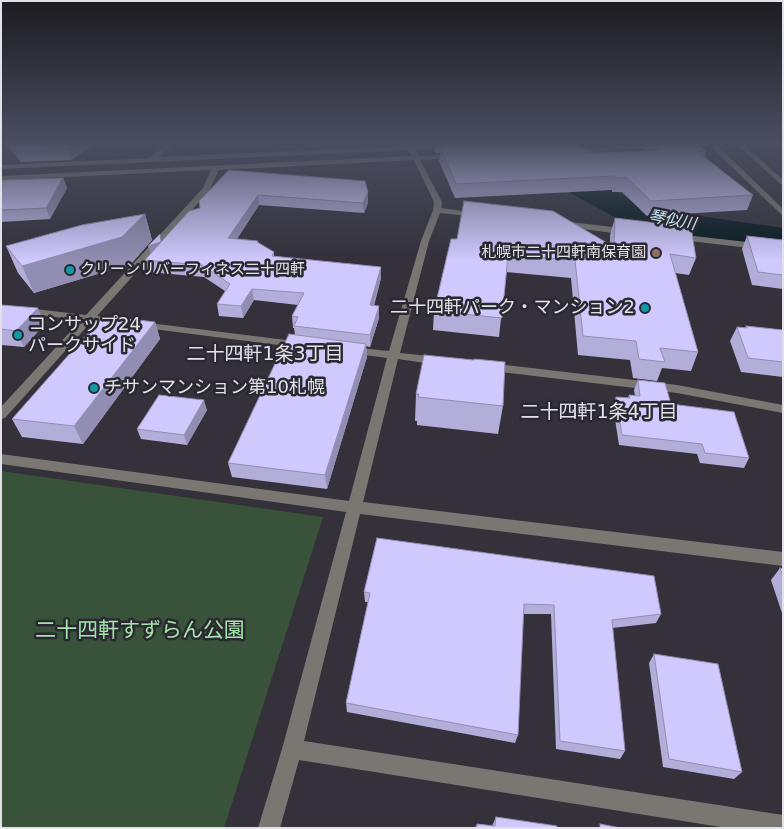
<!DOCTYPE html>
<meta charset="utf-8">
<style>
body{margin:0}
#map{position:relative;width:784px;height:829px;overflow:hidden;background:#34313b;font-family:"DejaVu Sans",sans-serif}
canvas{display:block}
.frame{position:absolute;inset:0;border:2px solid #e2e1e7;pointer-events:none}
</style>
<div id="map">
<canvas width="784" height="829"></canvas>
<div class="frame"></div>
</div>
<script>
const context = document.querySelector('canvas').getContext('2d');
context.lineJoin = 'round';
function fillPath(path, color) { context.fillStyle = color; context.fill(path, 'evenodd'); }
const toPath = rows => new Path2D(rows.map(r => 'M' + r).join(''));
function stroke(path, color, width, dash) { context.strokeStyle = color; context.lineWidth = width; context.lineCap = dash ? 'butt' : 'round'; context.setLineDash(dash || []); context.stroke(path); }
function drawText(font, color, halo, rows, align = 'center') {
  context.font = font + ' "DejaVu Sans","Noto Sans JP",sans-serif'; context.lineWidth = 5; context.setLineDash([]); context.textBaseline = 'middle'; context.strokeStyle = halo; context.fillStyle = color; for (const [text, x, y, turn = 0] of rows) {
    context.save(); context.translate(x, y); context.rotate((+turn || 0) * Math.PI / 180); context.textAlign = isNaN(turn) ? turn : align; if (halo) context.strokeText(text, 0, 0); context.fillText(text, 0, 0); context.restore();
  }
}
fillPath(toPath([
 [1,471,323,517,224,828,1,828]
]), '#39533a');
fillPath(toPath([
 [550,157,560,160,585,175,640,204,658,210,783,228,783,246,776,248,675,234,638,226,616,218,563,189,540,172,535,166,540,160,550,157]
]), '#061a20');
fillPath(toPath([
 [167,144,175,144,159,157,406,146,406,144,488,144,485,146,415,149,418,156,458,155,458,157,456,158,420,160,442,202,441,208,477,213,481,215,477,217,440,213,429,241,400,353,439,357,445,361,439,365,398,359,363,502,783,552,783,566,360,514,304,741,783,815,783,828,727,828,299,760,280,828,258,828,282,749,346,512,1,464,1,454,349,501,387,358,349,353,343,350,349,347,389,351,421,241,433,210,434,202,414,160,219,170,209,191,97,316,120,319,121,321,120,323,92,321,5,418,1,419,1,407,81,320,1,311,1,305,86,315,203,188,211,170,1,180,1,176,412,156,408,150,1,169,1,165,149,158,167,144],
 [655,144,663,146,660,148,571,153,568,151,571,149,655,144],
 [716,144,783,209,783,216,710,146,680,148,677,146,679,144,716,144],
 [736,144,743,144,783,180,783,186,736,144],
 [562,221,629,229,633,232,629,235,559,226,559,222,562,221],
 [676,234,783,246,783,252,673,239,673,235,676,234],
 [141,322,302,342,308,345,302,348,137,327,136,325,141,322],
 [488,363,677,385,783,405,783,413,677,393,484,370,482,367,484,364,488,363]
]), '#7a7773');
fillPath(toPath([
 [6,144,94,144,71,160,21,162],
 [435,144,581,148,591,153,643,151,645,144,697,144,706,151,704,157,753,195,747,210,647,216,622,192,612,192,612,190,455,198,439,161,440,153,436,153,435,150],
 [229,170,368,203,364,213,259,205,237,239,258,241,259,243,274,252,274,256,381,278,374,306,379,306,379,318,370,347,366,346,367,357,327,489,232,477,228,463,295,335,294,328,293,328,292,316,298,305,254,300,243,318,219,316,217,304,225,291,204,277,148,272,145,260,162,241,200,208],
 [63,178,67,188,50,219,1,222,1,180],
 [145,214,152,240,131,264,34,293,18,273,6,246],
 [615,218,696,258,689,275,675,273,698,352,691,371,662,368,657,381,633,378,630,360,578,355,571,278,506,272,499,337,433,330,434,311,451,239,610,245,610,235],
 [747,236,783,240,783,289,752,285,742,249],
 [1,305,45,324,24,347,1,345],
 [155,322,160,339,83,444,22,437,12,419],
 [746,326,783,330,783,377,741,372,730,341,737,327,745,328],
 [638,380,671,404,749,458,744,468,700,463,697,454,619,445,613,406,616,397,628,398,629,395,635,396,634,390],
 [416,394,503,406,498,434,417,425,417,421,415,421],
 [207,410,187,445,141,439,137,429],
 [377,538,661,614,656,623,612,628,625,751,620,759,556,749,551,614,523,614,518,735,515,743,347,712,346,703,368,602,365,602,364,592],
 [780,568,783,569,783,616,771,580],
 [654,654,742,772,734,779,663,767,649,663],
 [496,817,557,828,475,828,477,824,492,826]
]), '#b3adda');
fillPath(toPath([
 [75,144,94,144,71,160,67,149],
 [63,178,67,188,50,219,46,208],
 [368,192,368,203,364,213,363,203],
 [258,195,259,205,230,249,228,238],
 [145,214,152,240,131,264,34,293,22,266],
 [161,242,152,257,148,246],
 [381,267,381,278,370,317,370,305],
 [252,289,254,300,243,318,241,306],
 [379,306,379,318,370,347,370,335],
 [38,308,45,324,24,347,16,331],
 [155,322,160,339,83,444,74,426],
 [366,344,367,357,327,489,325,475],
 [204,400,207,410,187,445,184,435]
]), '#928db2');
const building = toPath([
 [10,144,75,144,67,149,17,152,10,144],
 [435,144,492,144,436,147,435,144],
 [504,144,577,144,581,148,586,148,591,153,661,150,654,144,697,144,706,151,698,152,753,195,651,201,626,177,615,178,615,176,456,184,440,147,504,144],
 [229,170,365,181,368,192,363,203,258,195,228,238,258,241,257,242,274,252,272,256,381,267,370,305,379,306,370,335,294,326,298,317,292,316,304,293,252,289,241,306,217,304,230,284,202,265,145,260,161,242,148,246,160,234,161,242,189,211,200,208,199,201,229,170],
 [63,178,46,208,1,210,1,180,63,178],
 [464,201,553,211,614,247,615,218,691,227,696,258,670,254,698,352,660,348,665,362,639,359,636,341,583,336,575,260,508,255,502,318,434,311,451,239,457,239,464,201],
 [145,214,122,237,22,266,6,246,82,225,145,214],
 [747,236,783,240,783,275,758,272,747,236],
 [1,305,38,308,16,331,1,329,1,305],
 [103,316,155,322,74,426,12,419,103,316],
 [746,326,783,330,783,362,748,358,737,327,747,328,746,326],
 [289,334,366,344,325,475,228,463,289,334],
 [424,355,474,360,474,359,505,362,503,406,418,397,419,394,416,394,424,355],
 [638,380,665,383,671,404,734,412,749,458,705,453,702,444,622,435,616,397,630,398,629,395,640,396,638,380],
 [159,395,204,400,184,435,137,429,159,395],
 [377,538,654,576,661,614,612,620,625,751,560,741,554,605,524,604,518,735,346,703,370,593,364,592,377,538],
 [780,568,783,569,783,576,780,568],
 [654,654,718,664,742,772,669,759,654,654],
 [496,817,557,826,557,828,477,828,477,824,495,826,496,817],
 [600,824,621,828,600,828,600,824]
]);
fillPath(building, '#d0c9fe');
stroke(building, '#928db2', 1);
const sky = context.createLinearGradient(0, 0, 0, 260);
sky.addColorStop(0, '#1d1b20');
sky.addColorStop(0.55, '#4a4e60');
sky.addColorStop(1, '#4a4e6000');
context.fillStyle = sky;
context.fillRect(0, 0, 784, 260);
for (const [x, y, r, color] of [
 [656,253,5,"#8d6e63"],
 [70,270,5,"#0f9aa8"],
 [645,308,5,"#0f9aa8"],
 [18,335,5,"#0f9aa8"],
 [94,388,5,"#0f9aa8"]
]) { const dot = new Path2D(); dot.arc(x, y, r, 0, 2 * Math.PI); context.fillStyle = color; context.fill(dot); stroke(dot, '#2a2831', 2); }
drawText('15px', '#e2e1e7', '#2a2831', [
 ["札幌市二十四軒南保育園",646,253],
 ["クリーンリバーフィネス二十四軒",80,270,"left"]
], 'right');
drawText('italic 16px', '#c5e9f6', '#2a2831', [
 ["琴似川",672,221,10]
]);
drawText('18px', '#e2e1e7', '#2a2831', [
 ["二十四軒パーク・マンション2",635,308,"right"],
 ["コンサップ24",28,325],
 ["パークサイド",28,346],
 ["チサンマンション第10札幌",104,388]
], 'left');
drawText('19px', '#e4e1ed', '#2a2831', [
 ["二十四軒1条3丁目",265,355],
 ["二十四軒1条4丁目",599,413]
]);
drawText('21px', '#a4e4a9', '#2a2831', [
 ["二十四軒すずらん公園",140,632]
]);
</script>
